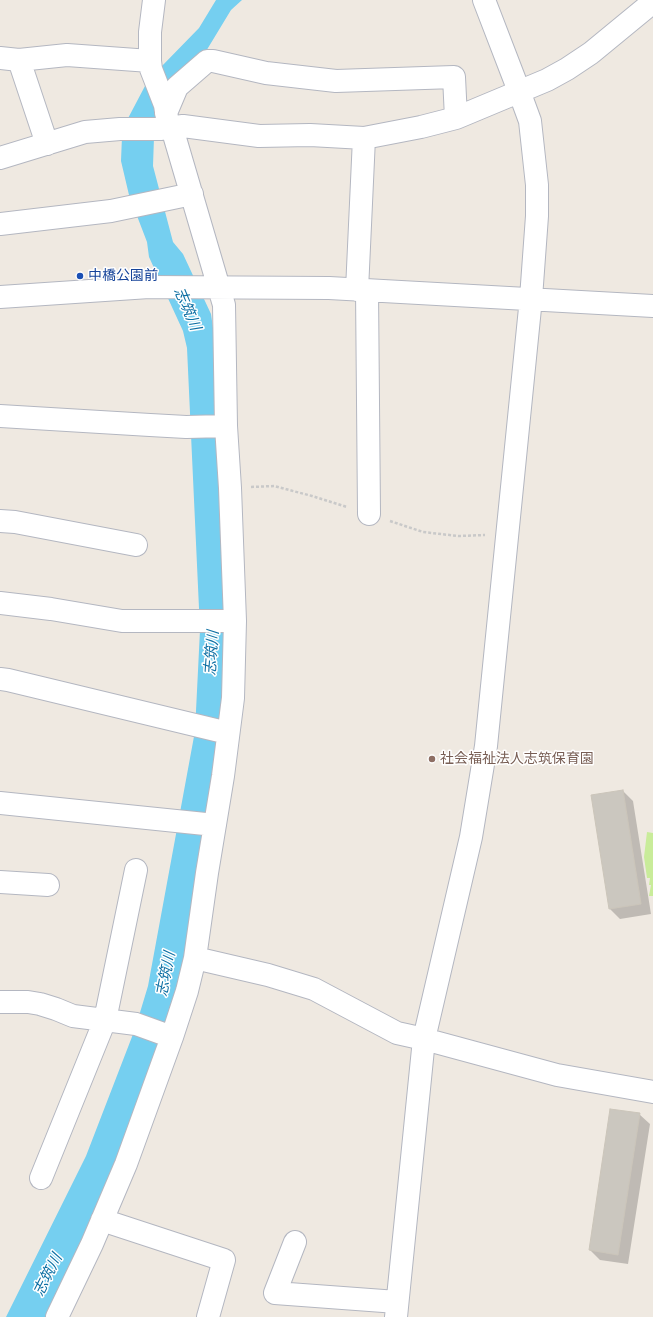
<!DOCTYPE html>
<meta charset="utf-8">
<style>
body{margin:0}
canvas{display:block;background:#efe9e1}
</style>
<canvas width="653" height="1317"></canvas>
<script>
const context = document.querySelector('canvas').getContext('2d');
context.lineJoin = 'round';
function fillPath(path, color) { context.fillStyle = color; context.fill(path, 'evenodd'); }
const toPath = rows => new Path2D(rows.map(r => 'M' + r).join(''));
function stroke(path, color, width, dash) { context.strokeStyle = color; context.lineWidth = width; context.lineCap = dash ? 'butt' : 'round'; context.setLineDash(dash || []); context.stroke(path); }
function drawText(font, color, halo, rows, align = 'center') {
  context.font = font + ' "Work Sans","Noto Sans JP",sans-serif'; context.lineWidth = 3; context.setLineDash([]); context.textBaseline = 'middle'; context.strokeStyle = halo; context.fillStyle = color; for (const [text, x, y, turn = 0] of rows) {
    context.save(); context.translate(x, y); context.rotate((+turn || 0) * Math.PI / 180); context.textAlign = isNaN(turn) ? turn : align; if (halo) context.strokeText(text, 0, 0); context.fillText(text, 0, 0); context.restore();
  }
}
fillPath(toPath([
 [647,832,653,833,653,896,649,896,651,885,649,885,650,878,647,878,644,857]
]), '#c9ec9a');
fillPath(toPath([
 [216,0,242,0,231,10,154,137,153,166,173,242,183,254,211,314,213,328,229,629,227,700,189,959,152,1079,51,1317,6,1317,86,1156,135,1029,148,986,195,731,200,630,187,348,183,331,149,257,147,242,129,195,121,161,122,136,125,124,145,86,160,68,199,28]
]), '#75cff0');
fillPath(toPath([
 [623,791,633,801,651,914,620,919,610,909],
 [639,1114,650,1124,628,1264,600,1260,590,1250]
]), '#0003');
const building = toPath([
 [623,790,641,904,609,909,591,795,623,790],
 [610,1109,640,1113,618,1255,589,1250,610,1109]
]);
fillPath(building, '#cbc7bf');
stroke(building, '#cbc5ba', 1);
const minor = toPath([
 [154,0,150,32,150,61,151,69,165,105,167,118],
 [0,58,19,60,67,55,150,61],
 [19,60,47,144],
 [166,113,177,87,207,61,213,61,266,73,336,81,454,77,456,118],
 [0,158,85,132,120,129,160,129,183,126,259,136,310,135,364,138,421,127,456,118,547,80,567,69,591,53,653,2],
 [0,224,111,211,192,194],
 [357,290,364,138],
 [367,290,369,514],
 [0,297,149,287,329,288,653,306],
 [0,416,150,425,186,427,226,426],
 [0,521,15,522,136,545],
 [0,603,51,609,122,621,235,621],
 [0,679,8,680,228,733],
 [0,803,215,825],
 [0,882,48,885],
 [195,958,268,975,314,989,397,1033,424,1039,557,1075,653,1092],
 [0,1002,28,1002,40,1004,56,1009,73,1016,136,1024,172,1037],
 [41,1178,105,1020,136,870],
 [102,1220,224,1260,208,1317],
 [295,1242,275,1293,397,1302],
 [57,1317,92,1244,126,1164,172,1037,187,991,195,958,207,873,223,776,233,698,235,621,230,488,226,426,224,305,172,128],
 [396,1317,424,1039,471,837,486,746,531,298,537,216,537,185,530,121,519,91,484,0]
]);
stroke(minor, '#b4b7c1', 24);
stroke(toPath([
 [251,487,274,486,312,496,347,507],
 [390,521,423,532,458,536,485,535]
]), '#c9c9c9', 2.5, [3, 2]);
stroke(minor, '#fff', 22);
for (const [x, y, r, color] of [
 [80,276,4,"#1a4fb4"],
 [432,759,4,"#8d6e63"]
]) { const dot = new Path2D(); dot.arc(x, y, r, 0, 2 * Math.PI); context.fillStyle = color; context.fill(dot); stroke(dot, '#fff', 1.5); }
drawText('14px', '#164399', '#fff', [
 ["中橋公園前",88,276]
], 'left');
drawText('14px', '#785e54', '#fff', [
 ["社会福祉法人志筑保育園",440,759]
], 'left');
drawText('italic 15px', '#0d6fa3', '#fff', [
 ["志筑川",187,309,67],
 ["志筑川",212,653,-86],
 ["志筑川",166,974,-79],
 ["志筑川",48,1275,-63]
]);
</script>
